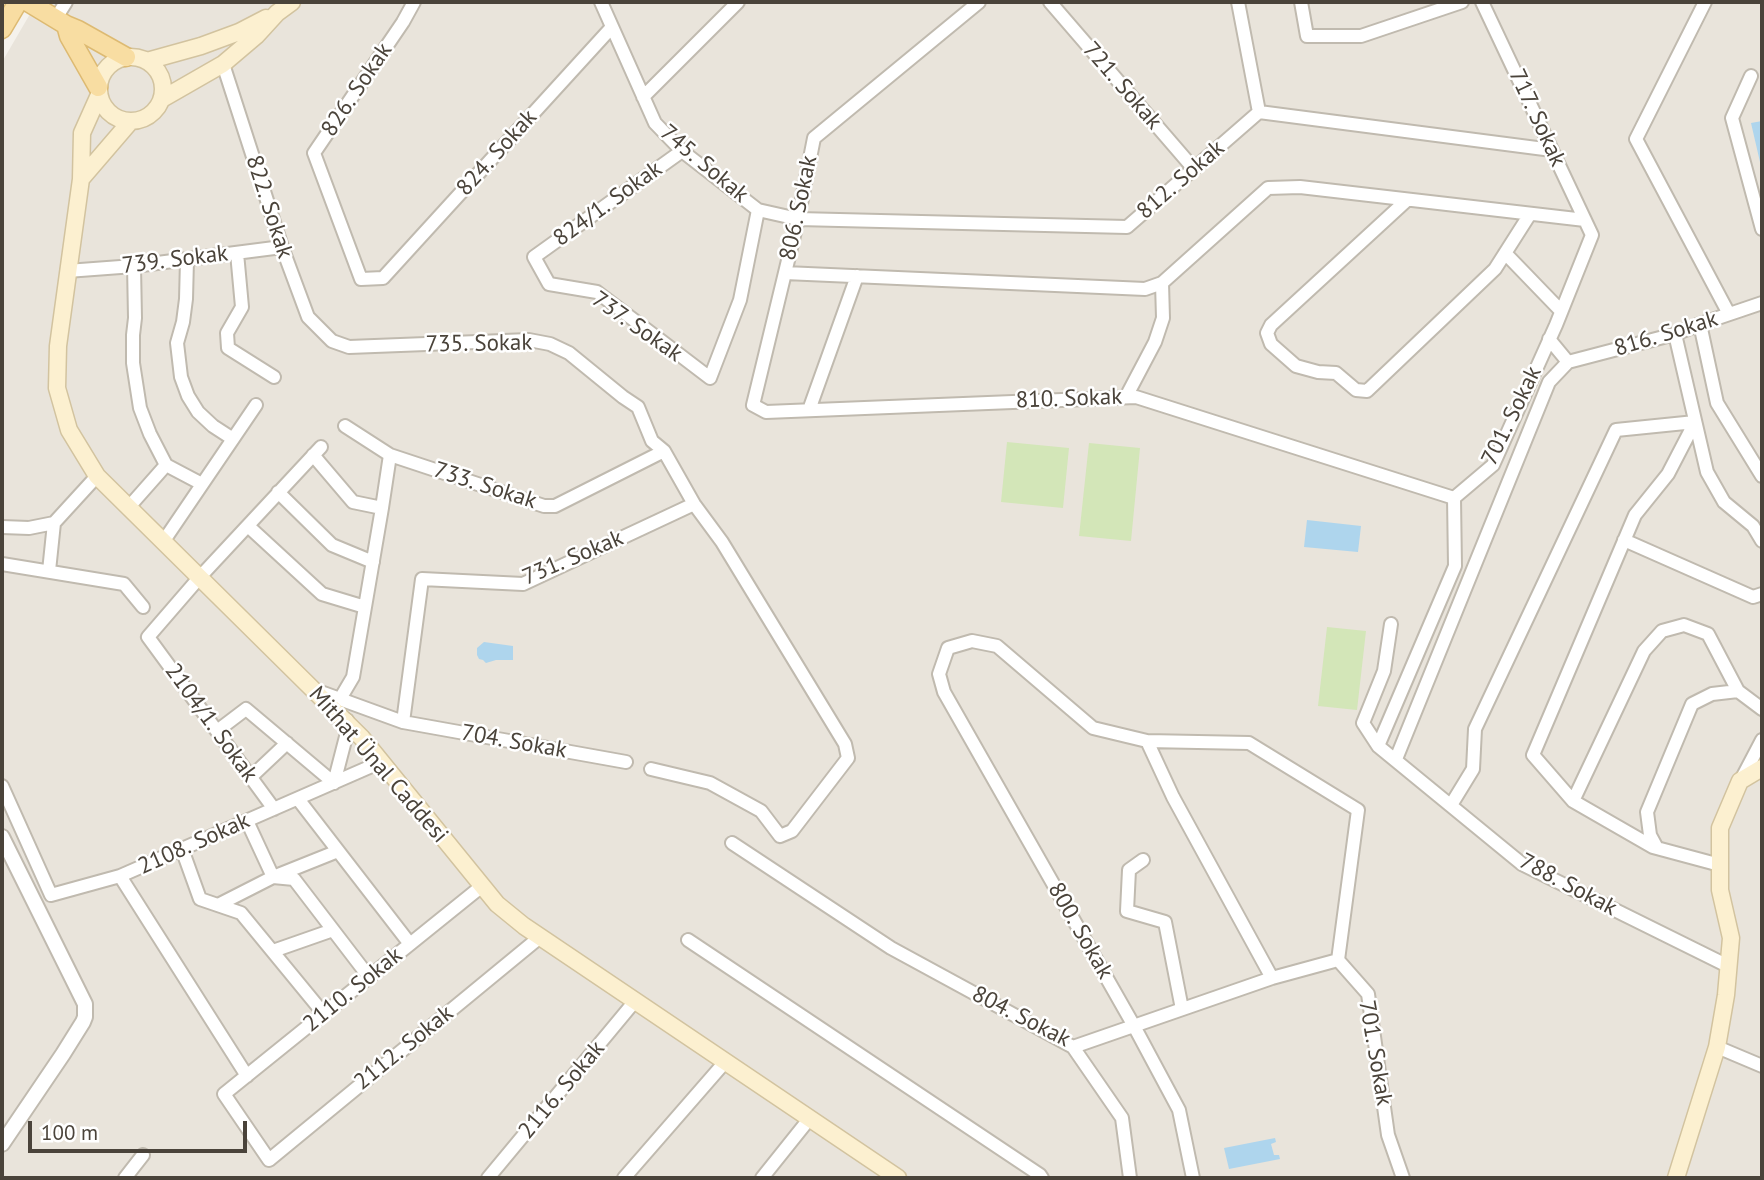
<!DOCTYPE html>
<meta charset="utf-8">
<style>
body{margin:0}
#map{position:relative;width:1764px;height:1180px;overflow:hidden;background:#f5f2ec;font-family:"PT Sans",sans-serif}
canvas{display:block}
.frame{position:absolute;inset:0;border:4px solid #4a433a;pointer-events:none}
.scale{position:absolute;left:28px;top:1121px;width:219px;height:32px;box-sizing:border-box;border:4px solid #4a433a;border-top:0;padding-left:9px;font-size:21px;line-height:24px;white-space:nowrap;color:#4a433a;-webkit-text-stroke:5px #fff;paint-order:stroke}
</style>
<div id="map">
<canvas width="1764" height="1180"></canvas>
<div class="frame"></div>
<div class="scale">100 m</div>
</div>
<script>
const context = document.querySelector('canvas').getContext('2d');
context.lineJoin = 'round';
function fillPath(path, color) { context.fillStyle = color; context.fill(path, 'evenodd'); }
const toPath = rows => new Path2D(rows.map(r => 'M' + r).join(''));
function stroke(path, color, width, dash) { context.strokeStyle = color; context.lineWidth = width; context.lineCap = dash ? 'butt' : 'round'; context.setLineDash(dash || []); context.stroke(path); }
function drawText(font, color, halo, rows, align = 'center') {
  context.font = font + ' "PT Sans",sans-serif'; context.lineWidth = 5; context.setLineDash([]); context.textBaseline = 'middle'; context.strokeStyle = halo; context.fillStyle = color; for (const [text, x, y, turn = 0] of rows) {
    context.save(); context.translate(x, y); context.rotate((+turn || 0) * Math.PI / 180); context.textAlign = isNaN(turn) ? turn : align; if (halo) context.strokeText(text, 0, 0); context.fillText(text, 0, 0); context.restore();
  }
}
fillPath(toPath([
 [37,2,1762,2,1762,1178,2,1178,2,62]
]), '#e9e4db');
fillPath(toPath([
 [1007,442,1069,448,1063,508,1001,502],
 [1089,443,1140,448,1131,541,1079,536],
 [1327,627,1366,631,1357,710,1318,706]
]), '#d3e6b8');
fillPath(toPath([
 [1762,121,1762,161,1760,162,1751,123],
 [1307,520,1361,526,1358,552,1304,547],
 [484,642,513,646,513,660,496,660,486,663,483,660,479,659,477,655,477,648],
 [1275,1138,1276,1142,1271,1144,1274,1155,1279,1155,1280,1159,1229,1169,1224,1148]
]), '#aed5ed');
const minor = toPath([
 [414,2,403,22,314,153,361,279,383,278,612,27],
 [601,2,655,123,682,151,758,210,798,219,1127,227,1259,112,1552,150],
 [979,2,814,138,798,219,753,405,766,412,1136,397,1454,498],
 [1050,2,1194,169],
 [1238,2,1259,112],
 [1301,2,1307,36,1361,36,1462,2],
 [1705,2,1636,139,1729,314],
 [56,18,66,2],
 [223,64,282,247,308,317,332,341,349,347,529,340,550,344,569,353,623,397,638,407,652,441,664,451,694,504,722,542,845,744,848,758,792,831,780,836,761,811,710,783,651,769],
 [1751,76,1732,118,1762,229],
 [643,97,738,2],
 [682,151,534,257,549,284,597,292,710,378,740,300,758,210],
 [1407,200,1271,325,1267,333,1271,344,1296,366,1318,372,1336,373,1356,390,1367,391,1495,269,1530,214],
 [237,253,242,307,227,333,228,348,274,377],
 [1505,253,1561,311],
 [187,260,186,299,183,322,177,343,181,377,188,396,198,412,213,426,233,439],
 [134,266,135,318,133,335,133,363,140,408,150,434,166,465,202,484],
 [67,271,134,266,282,247],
 [785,273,1145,289,1162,283,1268,188,1300,187,1585,220],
 [1700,324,1717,403,1762,476],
 [1675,334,1707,472,1724,502,1753,526,1762,541],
 [1549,339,1568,362],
 [1568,362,1675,334,1700,324,1762,303],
 [1126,397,1155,342,1163,318,1162,283],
 [809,410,857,276],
 [1695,422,1668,474,1635,515,1533,755,1573,801,1653,847,1720,865],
 [345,426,390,455,544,506,555,506,664,451],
 [313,455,353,502,382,508],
 [278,492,332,545,373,562],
 [128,508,166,465],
 [248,526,322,594,365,607],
 [2,527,29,528,54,523,97,476],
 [1624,540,1753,597,1762,594],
 [163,542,256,405],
 [2,564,124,584,143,607],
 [49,571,54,523],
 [1391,624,1384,671,1363,723,1378,746,1522,864,1728,966],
 [315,690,403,722,626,762],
 [340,699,353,677,382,508,390,455],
 [403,722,422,579,523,584,694,504],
 [217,731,246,709,334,783],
 [1147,741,1173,797,1272,978],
 [1378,746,1455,566,1454,498,1493,465,1556,325,1592,235,1482,2],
 [1396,759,1549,382,1568,362],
 [251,777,287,743],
 [1741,780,1762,740],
 [334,783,349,725,347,720],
 [2,786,51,895,120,876,381,762],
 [298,799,410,944],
 [1573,801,1644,651,1662,631,1684,625,1708,634,1738,691],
 [1451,805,1473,769,1475,729,1616,430,1695,422],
 [274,809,148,637,199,578,321,447],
 [247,821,273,877,338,851],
 [732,843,891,948,1073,1047,1122,1118,1130,1178],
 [1657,848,1650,835,1647,812,1692,704,1712,694,1738,691,1762,709],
 [182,849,200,899,241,913,324,1014],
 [1143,860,1129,870,1127,911,1165,922,1182,1009],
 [120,876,247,1076],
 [482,886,224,1094,269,1160,540,937],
 [218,905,273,877,294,879,369,977],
 [688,940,1040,1175,1042,1178],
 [273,951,333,930],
 [1073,1047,1272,978,1338,960],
 [1717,1047,1762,1066],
 [125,1178,143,1155],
 [488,1178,635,1001],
 [624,1178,725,1062],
 [762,1178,810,1118],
 [1193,1178,1179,1110,1134,1026,944,692,939,674,948,648,972,641,997,646,1093,728,1147,741,1249,743,1358,810,1338,960,1368,994,1388,1135,1403,1178]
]);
const tertiary = toPath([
 [2,837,85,1004,85,1017,83,1022,63,1054,2,1144]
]);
const secondary = toPath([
 '99 89a32 32 0 1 1 64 0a32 32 0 1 1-64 0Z',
 [147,61,201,46,239,32,266,18],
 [99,95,82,133,81,179,58,346,57,388,69,430,97,476,362,738,497,904,524,926,898,1178],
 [162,99,223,64,256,36,277,13,292,2],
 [81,179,130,122],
 [1676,1178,1717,1047,1726,995,1731,938,1720,890,1720,828,1740,781,1762,768]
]);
const primary = toPath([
 [28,2,66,25,78,30,126,57],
 [66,25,69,36,98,87],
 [2,29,18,2]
]);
stroke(minor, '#c0baaf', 16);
stroke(tertiary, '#c0baaf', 18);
stroke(secondary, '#d2c39f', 19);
stroke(primary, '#ddba72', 21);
stroke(minor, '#fff', 12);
stroke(tertiary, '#fff', 14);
stroke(secondary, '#fcf0d0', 16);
stroke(primary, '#f8dda2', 18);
drawText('23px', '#4a433a', '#fff', [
 ["721. Sokak",1122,86,49],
 ["826. Sokak",357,90,-56],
 ["717. Sokak",1537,118,65],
 ["824. Sokak",497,153,-48],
 ["745. Sokak",704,164,40],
 ["812. Sokak",1181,180,-41],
 ["824/1. Sokak",608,204,-36],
 ["822. Sokak",269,207,72],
 ["806. Sokak",799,208,-78],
 ["739. Sokak",175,260,-7],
 ["737. Sokak",637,327,35],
 ["816. Sokak",1666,334,-17],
 ["735. Sokak",479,344,-1],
 ["810. Sokak",1069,399,-2],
 ["701. Sokak",1512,416,-64],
 ["733. Sokak",485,486,18],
 ["731. Sokak",573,558,-23],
 ["2104/1. Sokak",211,723,54],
 ["704. Sokak",514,742,10],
 ["Mithat Ünal Caddesi",378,765,49],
 ["2108. Sokak",194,844,-24],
 ["788. Sokak",1568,885,28],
 ["800. Sokak",1080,931,60],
 ["2110. Sokak",353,990,-39],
 ["804. Sokak",1021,1017,27],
 ["2112. Sokak",404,1048,-39],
 ["701. Sokak",1375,1053,80],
 ["2116. Sokak",562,1090,-50]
]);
</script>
